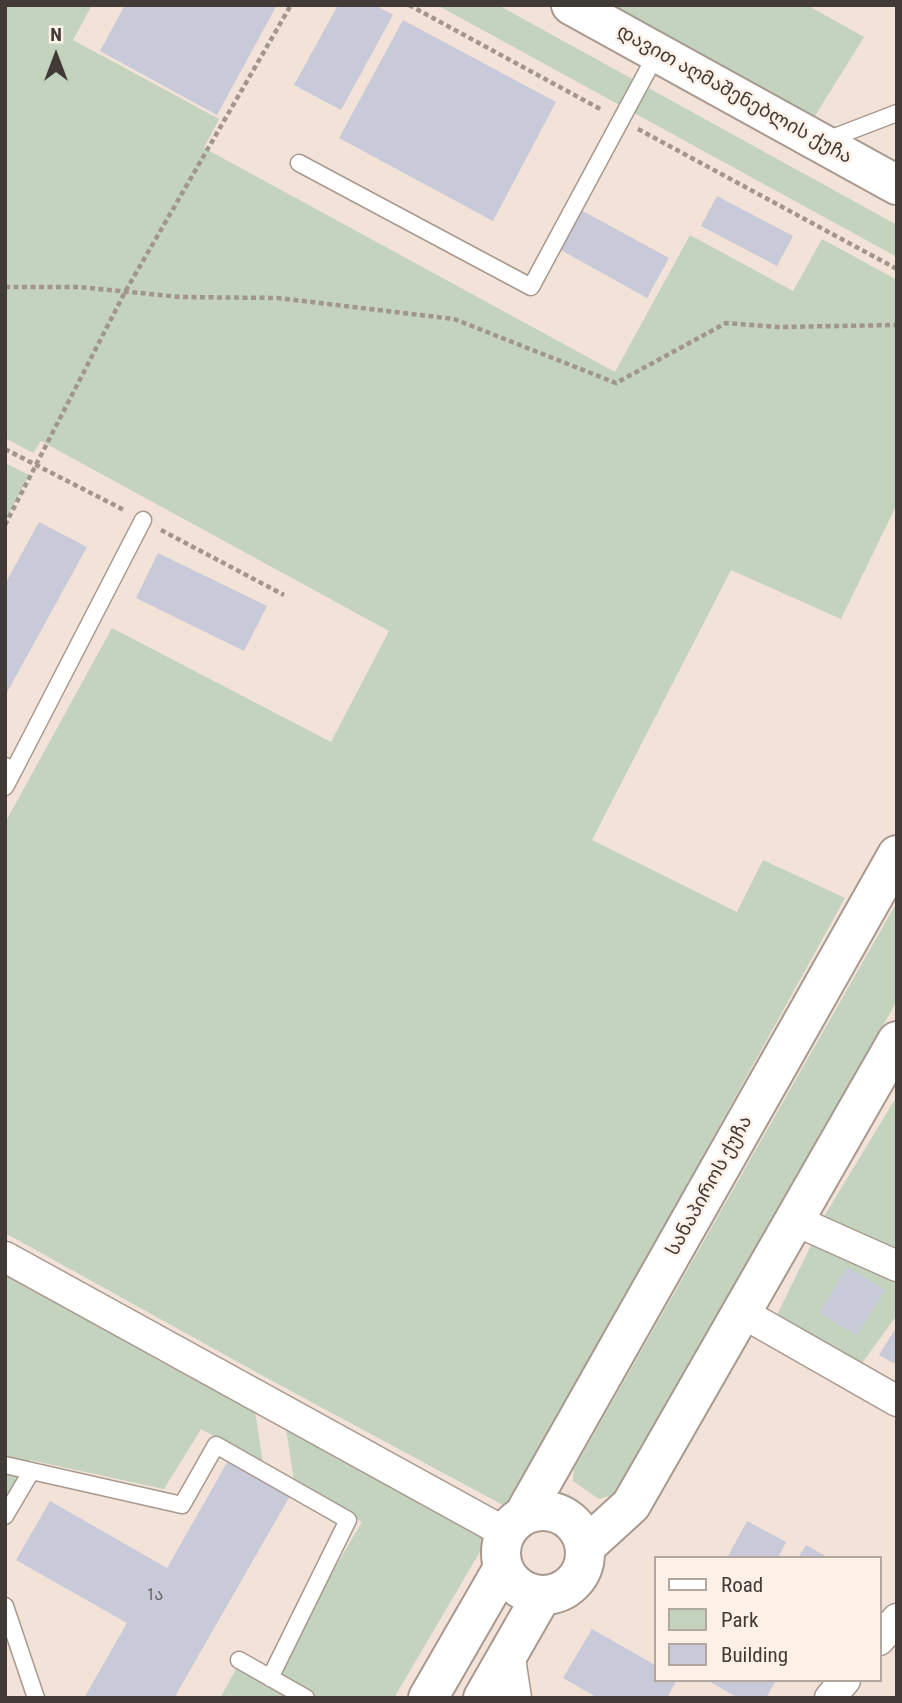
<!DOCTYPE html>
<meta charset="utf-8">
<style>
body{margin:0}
#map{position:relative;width:902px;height:1703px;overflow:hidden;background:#f2e2d7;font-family:"Roboto Condensed",sans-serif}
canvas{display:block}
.frame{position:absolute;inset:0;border:7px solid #413a36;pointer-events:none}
.legend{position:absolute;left:654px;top:1556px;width:228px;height:126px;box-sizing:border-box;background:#fdf0e7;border:2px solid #b2a7a0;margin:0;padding:9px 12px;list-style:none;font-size:21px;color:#413a36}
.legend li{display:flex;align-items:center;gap:14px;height:35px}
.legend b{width:35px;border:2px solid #b2a7a0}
.north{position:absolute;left:21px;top:21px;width:70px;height:70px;-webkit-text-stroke:5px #fdf0e7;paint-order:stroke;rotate:0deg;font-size:19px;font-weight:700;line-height:28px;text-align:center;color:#413a36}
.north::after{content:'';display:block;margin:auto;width:24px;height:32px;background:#413a36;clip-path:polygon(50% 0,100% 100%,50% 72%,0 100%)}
</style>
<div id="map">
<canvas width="902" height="1703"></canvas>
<div class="frame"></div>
<ul class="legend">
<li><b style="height:9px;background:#fff"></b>Road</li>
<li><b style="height:19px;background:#c3d3be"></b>Park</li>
<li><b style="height:19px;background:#c8cada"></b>Building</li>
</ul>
<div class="north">N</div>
</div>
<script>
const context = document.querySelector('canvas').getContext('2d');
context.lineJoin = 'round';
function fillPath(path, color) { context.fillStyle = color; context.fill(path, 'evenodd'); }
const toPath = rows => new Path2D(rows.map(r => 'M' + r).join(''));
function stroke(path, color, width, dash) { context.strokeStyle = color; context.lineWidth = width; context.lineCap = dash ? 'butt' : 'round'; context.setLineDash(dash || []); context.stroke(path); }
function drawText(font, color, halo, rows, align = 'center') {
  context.font = font + ' "Roboto Condensed","Noto Sans Georgian",sans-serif'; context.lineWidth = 5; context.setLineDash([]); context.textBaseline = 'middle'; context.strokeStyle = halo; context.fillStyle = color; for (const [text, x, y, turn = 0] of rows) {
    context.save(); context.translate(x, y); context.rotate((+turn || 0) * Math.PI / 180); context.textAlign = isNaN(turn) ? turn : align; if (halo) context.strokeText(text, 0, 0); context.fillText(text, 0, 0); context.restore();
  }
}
fillPath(toPath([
 [5,5,92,5,73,40,219,119,204,148,615,372,690,235,793,291,822,239,897,280,897,504,841,619,731,570,592,840,737,912,763,860,845,898,614,1317,516,1503,501,1504,265,1377,5,1233,5,823,112,628,331,742,389,631,41,441,33,453,5,438],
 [437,5,498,5,897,225,897,257],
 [604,5,807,5,864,37,813,119],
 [5,463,29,475,5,522],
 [897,902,897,1001,613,1495,599,1499,573,1481,574,1469],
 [897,1096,897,1250,823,1218],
 [815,1237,897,1277,897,1315,859,1367,777,1315],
 [5,1273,163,1363,255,1411,263,1463,201,1429,164,1489,30,1460,5,1499],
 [285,1422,488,1538,394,1698,220,1698,238,1666,267,1682,362,1522,295,1487]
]), '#c3d3be');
fillPath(toPath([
 [125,5,277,5,217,115,100,51],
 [338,5,375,5,393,15,341,110,294,85],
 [403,20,556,102,493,221,339,138],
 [717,196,793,236,777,266,701,226],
 [581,210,669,258,647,298,559,249],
 [39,522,87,547,5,696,5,584],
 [158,553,267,606,244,651,136,598],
 [847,1267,885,1290,857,1335,819,1313],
 [897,1326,897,1365,879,1355],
 [228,1461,290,1496,174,1698,84,1698,127,1623,16,1560,50,1501,167,1568],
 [747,1521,786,1542,778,1558,727,1558],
 [806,1545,829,1558,798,1558],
 [592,1629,655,1665,655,1680,677,1680,667,1698,598,1698,563,1678],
 [707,1680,776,1680,766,1698,738,1698]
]), '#c8cada');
const lane = toPath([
 [824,141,897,113],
 [299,163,531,287,657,53],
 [5,766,14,770,5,787],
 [14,770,143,520],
 [5,1465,182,1505,216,1445,348,1520,270,1678],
 [5,1516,31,1472],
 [5,1606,36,1698],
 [239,1660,306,1698]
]);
const street = toPath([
 [794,1220,897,1266],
 [5,1257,506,1533],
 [741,1312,897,1401],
 [879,1640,897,1619],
 [509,1652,516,1698],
 [830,1698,845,1680]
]);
const secondary = toPath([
 [571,5,897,185],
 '501 1553a42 42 0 1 1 84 0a42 42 0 1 1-84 0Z',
 [523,1516,897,855],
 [585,1547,631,1505,897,1041],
 [428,1698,503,1568],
 [483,1698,542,1595]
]);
stroke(lane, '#a8998f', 19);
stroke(street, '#a8998f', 33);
stroke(secondary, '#a8998f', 42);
stroke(toPath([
 [409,5,602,110],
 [638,129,897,269],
 [5,287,79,287,180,297,278,298,454,319,616,383,726,323,778,327,897,325],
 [5,449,126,511],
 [5,525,125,292,291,5],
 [161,530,284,595]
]), '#a1958d', 4.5, [5, 3.5]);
stroke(lane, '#fff', 16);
stroke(street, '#fff', 30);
stroke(secondary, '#fff', 38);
drawText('16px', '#635e5f', null, [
 ["1ა",155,1596]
]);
drawText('19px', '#413a36', '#fdf0e7', [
 ["დავით აღმაშენებლის ქუჩა",734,95,29],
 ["სანაპიროს ქუჩა",710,1186,-61]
]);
</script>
